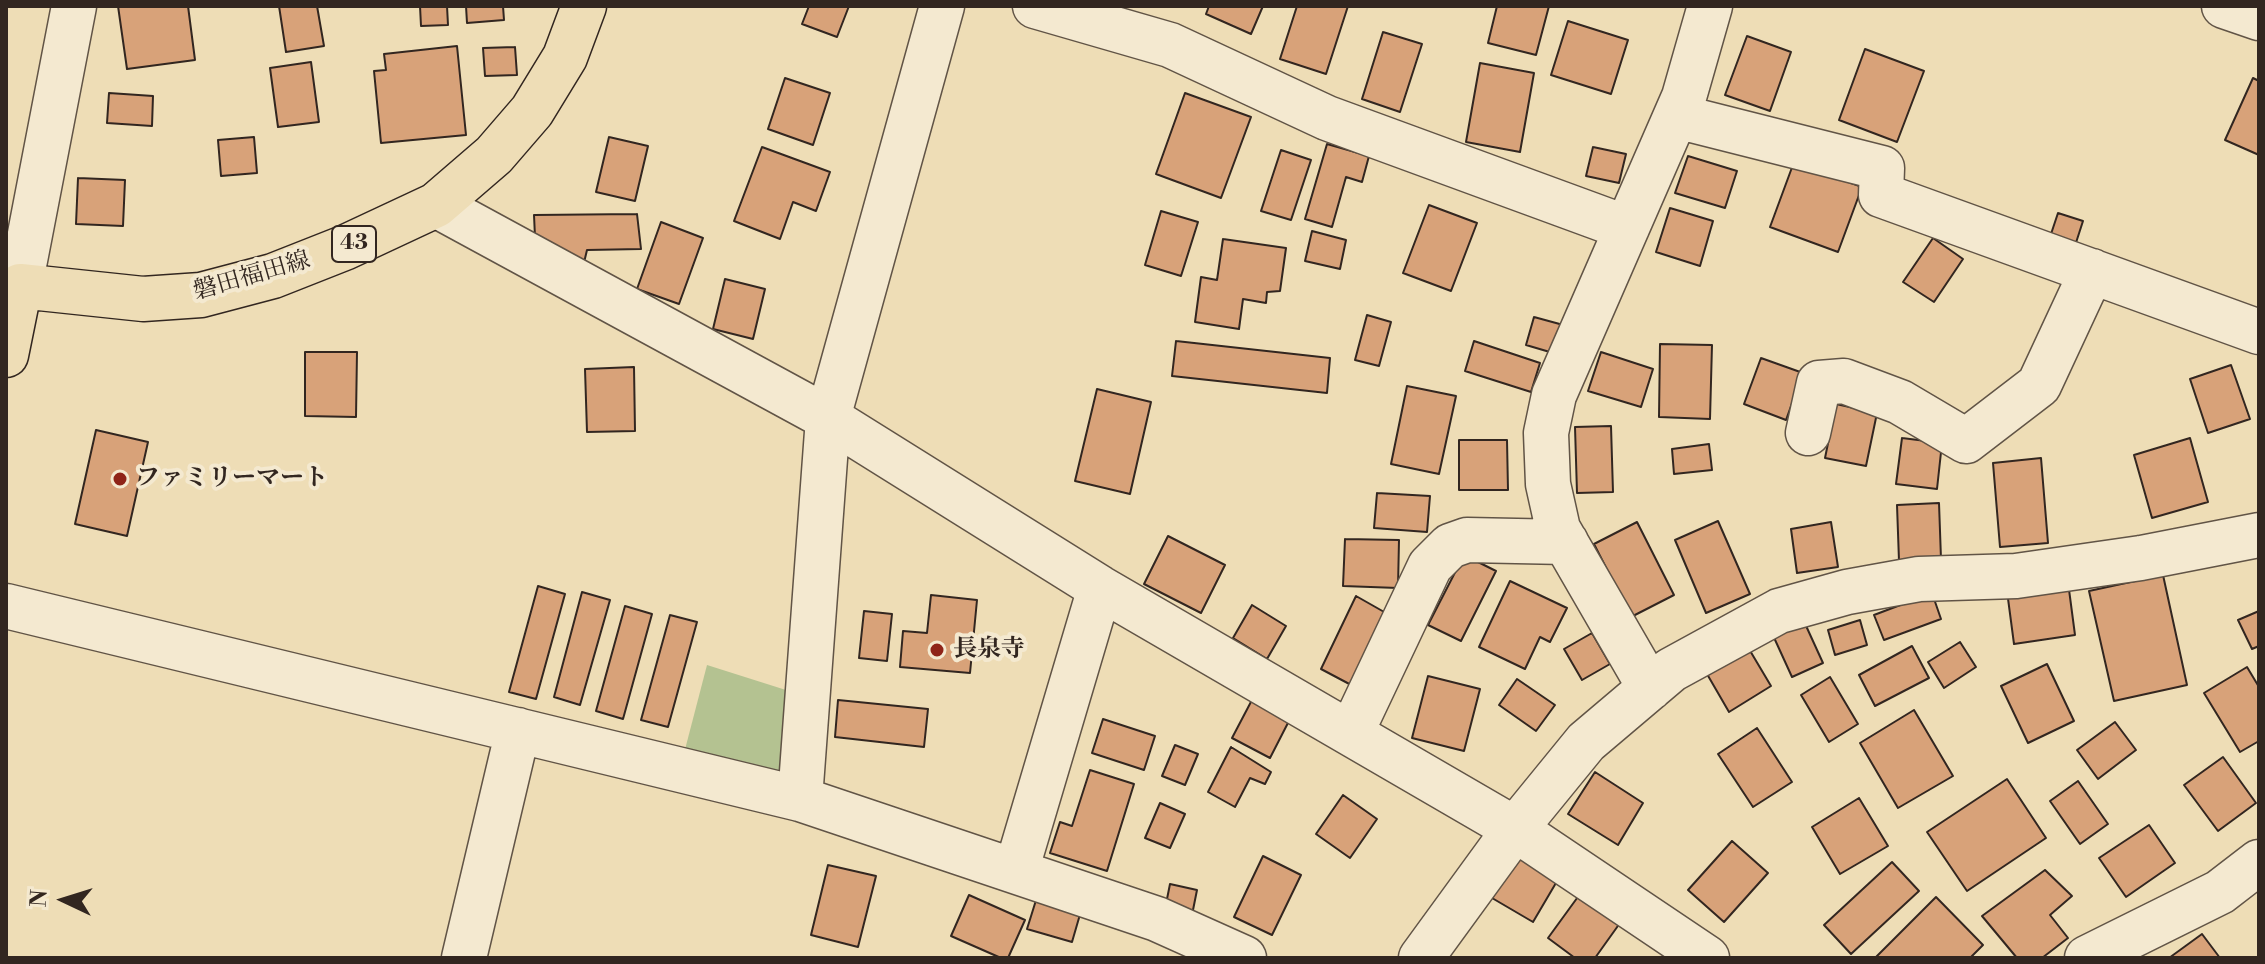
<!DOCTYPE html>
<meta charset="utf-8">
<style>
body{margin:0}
#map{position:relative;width:2265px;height:964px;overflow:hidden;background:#eeddb6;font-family:"Libre Bodoni",serif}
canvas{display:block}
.frame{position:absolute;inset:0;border:8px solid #322620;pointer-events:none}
.north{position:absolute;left:24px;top:860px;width:80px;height:80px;-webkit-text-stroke:6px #f4e9d0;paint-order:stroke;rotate:274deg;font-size:22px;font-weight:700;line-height:32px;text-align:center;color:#322620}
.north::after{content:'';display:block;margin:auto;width:28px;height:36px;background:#322620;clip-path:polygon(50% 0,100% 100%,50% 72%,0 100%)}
</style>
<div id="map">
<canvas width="2265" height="964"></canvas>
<div class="frame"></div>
<div class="north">N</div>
</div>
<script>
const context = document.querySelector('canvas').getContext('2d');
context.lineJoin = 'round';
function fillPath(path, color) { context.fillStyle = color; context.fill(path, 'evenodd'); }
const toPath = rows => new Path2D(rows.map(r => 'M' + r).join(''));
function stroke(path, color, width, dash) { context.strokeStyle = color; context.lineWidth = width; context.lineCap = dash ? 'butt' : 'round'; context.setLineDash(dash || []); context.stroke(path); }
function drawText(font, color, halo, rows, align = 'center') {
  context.font = font + ' "Libre Bodoni","Noto Serif JP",serif'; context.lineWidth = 8; context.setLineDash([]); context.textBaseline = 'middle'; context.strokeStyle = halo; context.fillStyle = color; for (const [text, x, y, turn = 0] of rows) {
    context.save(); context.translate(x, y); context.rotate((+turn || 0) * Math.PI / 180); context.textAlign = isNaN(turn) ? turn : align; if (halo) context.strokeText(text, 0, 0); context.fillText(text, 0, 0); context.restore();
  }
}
fillPath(toPath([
 [707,665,808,697,800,799,682,761]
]), '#b4c291');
const building = toPath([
 [118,6,188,6,195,60,127,69,118,6],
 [279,6,317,6,324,46,286,52,279,6],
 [420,6,447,6,448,25,421,26,420,6],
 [466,6,503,6,504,20,467,23,466,6],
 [809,6,849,6,837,37,802,24,809,6],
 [1209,6,1263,6,1251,34,1206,14,1209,6],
 [1297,6,1348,6,1326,74,1280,59,1297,6],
 [1497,6,1549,6,1536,55,1488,43,1497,6],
 [1568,21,1628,40,1611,94,1551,75,1568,21],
 [1383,32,1422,44,1400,112,1362,99,1383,32],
 [1747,36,1791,52,1770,111,1725,95,1747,36],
 [457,46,466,135,381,143,374,71,386,70,384,54,457,46],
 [515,47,517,75,485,76,483,48,515,47],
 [1865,49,1924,71,1897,142,1839,120,1865,49],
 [311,62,319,122,278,127,270,68,311,62],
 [1480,63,1534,73,1520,152,1466,142,1480,63],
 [785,78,830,93,813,145,768,129,785,78],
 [2253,78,2259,81,2259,155,2225,140,2253,78],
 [109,93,153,96,152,126,107,123,109,93],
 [1185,93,1251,117,1221,198,1156,174,1185,93],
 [254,137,257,173,221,176,218,140,254,137],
 [609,137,648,146,635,201,596,192,609,137],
 [1327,144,1369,156,1362,182,1346,177,1332,227,1305,219,1327,144],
 [762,147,830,172,816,211,793,202,780,239,734,221,762,147],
 [1593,147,1626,154,1619,183,1586,176,1593,147],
 [1281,150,1311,160,1291,220,1261,211,1281,150],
 [1688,156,1737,171,1725,208,1675,193,1688,156],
 [1794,162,1862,187,1838,252,1770,227,1794,162],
 [78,178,125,180,123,226,76,224,78,178],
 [1429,205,1477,223,1451,291,1403,273,1429,205],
 [1670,208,1713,221,1700,266,1656,252,1670,208],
 [1161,211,1198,222,1181,276,1145,265,1161,211],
 [2058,213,2083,221,2073,252,2048,243,2058,213],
 [637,214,641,249,587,250,582,271,535,237,534,215,637,214],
 [661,222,703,238,679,304,637,289,661,222],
 [1312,231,1346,240,1340,269,1305,261,1312,231],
 [1933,238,1963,259,1934,302,1903,282,1933,238],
 [1223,239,1286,248,1280,291,1267,292,1266,303,1243,299,1239,329,1195,322,1201,277,1217,280,1223,239],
 [725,279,765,289,753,339,713,329,725,279],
 [1367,315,1391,322,1379,366,1355,360,1367,315],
 [1534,317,1567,326,1560,355,1526,345,1534,317],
 [1176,341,1330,358,1327,393,1172,376,1176,341],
 [1474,341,1540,363,1531,392,1465,371,1474,341],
 [1660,344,1712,345,1710,419,1659,417,1660,344],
 [305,352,357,352,356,417,305,416,305,352],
 [1601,352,1653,369,1641,407,1588,391,1601,352],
 [1761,358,1803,373,1786,420,1744,404,1761,358],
 [2231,365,2250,419,2208,433,2190,379,2231,365],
 [634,367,635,431,587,432,585,369,634,367],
 [1407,386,1456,396,1439,474,1391,464,1407,386],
 [1097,389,1151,402,1130,494,1075,481,1097,389],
 [1836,404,1877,413,1866,466,1825,458,1836,404],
 [1611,426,1613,492,1577,493,1575,427,1611,426],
 [96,430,148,442,127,536,75,524,96,430],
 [1902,438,1942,443,1937,489,1896,484,1902,438],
 [2190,438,2208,502,2152,518,2134,455,2190,438],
 [1459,440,1507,440,1508,490,1459,490,1459,440],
 [1709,444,1712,470,1674,474,1672,449,1709,444],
 [2041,458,2048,543,2000,547,1993,463,2041,458],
 [1377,493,1430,496,1427,532,1374,528,1377,493],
 [1939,503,1941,559,1899,561,1897,505,1939,503],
 [1718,521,1750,594,1706,613,1675,540,1718,521],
 [1637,522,1674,595,1631,617,1594,544,1637,522],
 [1831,522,1838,567,1797,573,1791,529,1831,522],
 [1168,536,1225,565,1201,613,1144,584,1168,536],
 [1345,539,1399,540,1398,588,1343,586,1345,539],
 [1464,555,1496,571,1461,641,1428,625,1464,555],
 [2163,575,2187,685,2114,701,2089,591,2163,575],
 [1510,581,1567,608,1550,642,1540,637,1525,669,1479,647,1510,581],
 [2068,582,2075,635,2014,644,2007,591,2068,582],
 [538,586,565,594,536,699,509,692,538,586],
 [582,592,610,600,580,705,554,697,582,592],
 [1932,593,1941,619,1884,640,1874,615,1932,593],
 [931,595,977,600,970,673,900,667,903,631,927,633,931,595],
 [1356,596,1393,617,1355,687,1321,669,1356,596],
 [1252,605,1286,626,1267,659,1233,638,1252,605],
 [625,606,652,614,623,719,596,711,625,606],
 [864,611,892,614,887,661,859,658,864,611],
 [2259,611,2259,646,2252,649,2238,620,2259,611],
 [670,615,697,622,668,727,641,720,670,615],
 [1802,617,1823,663,1792,677,1771,631,1802,617],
 [1860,620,1867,645,1835,655,1828,630,1860,620],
 [1592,633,1610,664,1582,680,1564,649,1592,633],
 [1960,642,1976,667,1944,688,1928,662,1960,642],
 [1912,646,1929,678,1875,706,1859,675,1912,646],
 [1749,649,1771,686,1729,712,1707,674,1749,649],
 [2047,664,2074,721,2028,743,2001,686,2047,664],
 [2247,667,2259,687,2259,741,2240,752,2204,693,2247,667],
 [1428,676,1480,689,1464,751,1412,738,1428,676],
 [1830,677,1858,724,1829,742,1801,695,1830,677],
 [1517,679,1555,705,1536,731,1499,705,1517,679],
 [1253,698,1291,717,1270,758,1232,738,1253,698],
 [838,700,928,709,924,747,835,737,838,700],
 [1914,710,1953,776,1898,808,1860,743,1914,710],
 [1103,719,1155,736,1144,770,1092,753,1103,719],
 [2115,722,2136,750,2098,779,2077,750,2115,722],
 [1757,728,1792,782,1753,807,1718,754,1757,728],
 [1175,745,1198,754,1185,785,1162,776,1175,745],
 [1231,747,1271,772,1265,784,1250,778,1235,807,1208,792,1231,747],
 [2223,757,2256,803,2218,831,2184,785,2223,757],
 [1090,770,1134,784,1107,871,1050,853,1060,822,1072,826,1090,770],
 [1595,772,1643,803,1618,845,1568,814,1595,772],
 [2007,779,2046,838,1967,891,1927,832,2007,779],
 [2078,781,2108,824,2080,844,2050,801,2078,781],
 [1343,795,1377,819,1350,858,1316,834,1343,795],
 [1859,798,1888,846,1840,874,1812,827,1859,798],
 [1160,803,1185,814,1170,848,1145,838,1160,803],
 [2149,825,2175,863,2126,897,2099,858,2149,825],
 [1732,841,1768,873,1724,922,1688,890,1732,841],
 [1521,848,1563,871,1533,922,1492,898,1521,848],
 [1263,856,1301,875,1272,935,1234,917,1263,856],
 [1892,862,1919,891,1851,954,1824,925,1892,862],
 [828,865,876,876,858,947,811,935,828,865],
 [2045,870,2072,896,2050,915,2068,938,2042,958,2017,958,1982,916,2045,870],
 [1170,884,1197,890,1192,915,1165,909,1170,884],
 [1580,894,1620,923,1595,958,1575,958,1548,938,1580,894],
 [969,895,1025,920,1008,958,1001,958,951,936,969,895],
 [1037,897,1081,911,1072,942,1027,929,1037,897],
 [1936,897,1983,945,1970,958,1875,958,1936,897],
 [2202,934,2220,958,2169,958,2202,934]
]);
fillPath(building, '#d8a279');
stroke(building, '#322620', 2);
const minor = toPath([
 [1035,6,1170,45,1327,118,1627,228],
 [2224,6,2259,18],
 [1676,116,1882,168,1881,195,2259,332],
 [436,205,828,418,1100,588,1515,829,1707,958],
 [6,283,20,286,74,6],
 [1808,433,1819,383,1844,381,1900,402,1966,441,2039,385,2092,271],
 [6,606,800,799,1157,919,1244,958],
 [1650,688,1558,529,1548,484,1546,433,1554,395,1684,97,1710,6],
 [1351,733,1430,566,1450,546,1467,540,1566,542],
 [800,799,828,418,942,6],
 [1016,871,1100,588],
 [464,958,518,730],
 [1421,958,1515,829,1586,742,1671,670,1779,611,1847,592,1919,579,2016,576,2141,558,2259,535],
 [2087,958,2220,892,2259,862]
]);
const major = toPath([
 [6,355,20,286,143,299,201,295,273,276,344,248,436,205,494,155,532,111,565,57,584,6]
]);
stroke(minor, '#615446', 47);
stroke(major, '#322620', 47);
stroke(minor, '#f4e9d0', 44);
stroke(major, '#eeddb6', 44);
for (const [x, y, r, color] of [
 [120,479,8,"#8f2418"],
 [937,650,8,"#8f2418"]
]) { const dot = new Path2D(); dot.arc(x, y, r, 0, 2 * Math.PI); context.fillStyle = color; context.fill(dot); stroke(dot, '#f4e9d0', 3); }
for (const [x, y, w] of [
 [354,244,44]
]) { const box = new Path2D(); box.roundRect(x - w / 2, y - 18, w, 36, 6); context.fillStyle = '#f4e9d0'; context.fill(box); stroke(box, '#322620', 2); }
drawText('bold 22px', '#322620', null, [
 ["43",354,244]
]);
drawText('24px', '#322620', '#f4e9d0', [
 ["磐田福田線",252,277,-16]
]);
drawText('bold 24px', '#322620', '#f4e9d0', [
 ["ファミリーマート",136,479],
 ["長泉寺",953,650]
], 'left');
</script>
